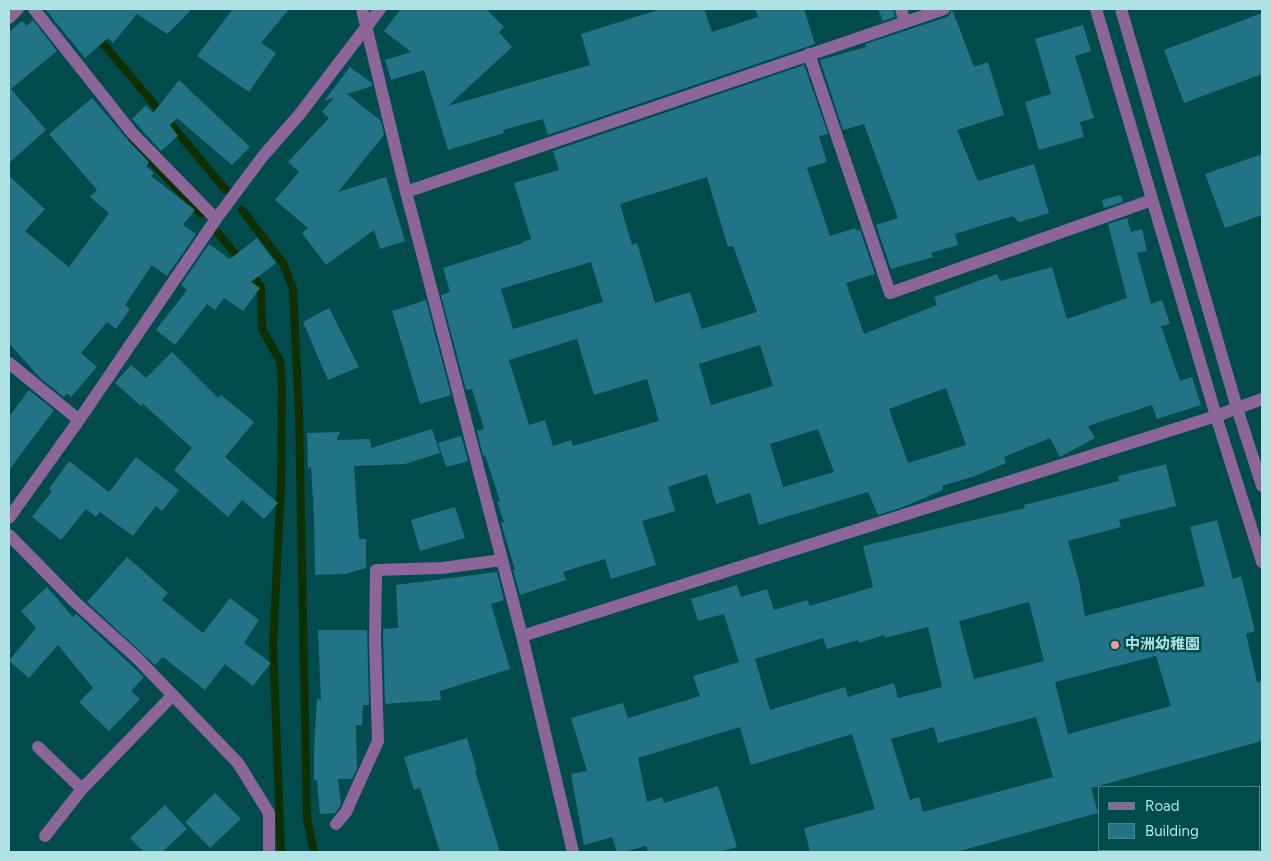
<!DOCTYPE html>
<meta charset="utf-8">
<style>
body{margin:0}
#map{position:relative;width:1271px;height:861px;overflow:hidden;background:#014b4c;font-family:Figtree,sans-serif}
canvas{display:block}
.frame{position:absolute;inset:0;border:10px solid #afe2e3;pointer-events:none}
.legend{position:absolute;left:1098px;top:786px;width:162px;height:65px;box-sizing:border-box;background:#014b4c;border:1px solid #478788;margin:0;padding:6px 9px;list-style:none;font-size:15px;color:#afe2e3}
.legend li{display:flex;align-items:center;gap:10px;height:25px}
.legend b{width:25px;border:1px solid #478788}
</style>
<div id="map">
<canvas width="1271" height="861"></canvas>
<div class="frame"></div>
<ul class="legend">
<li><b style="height:6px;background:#8c6699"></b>Road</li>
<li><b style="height:14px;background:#237386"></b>Building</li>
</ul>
</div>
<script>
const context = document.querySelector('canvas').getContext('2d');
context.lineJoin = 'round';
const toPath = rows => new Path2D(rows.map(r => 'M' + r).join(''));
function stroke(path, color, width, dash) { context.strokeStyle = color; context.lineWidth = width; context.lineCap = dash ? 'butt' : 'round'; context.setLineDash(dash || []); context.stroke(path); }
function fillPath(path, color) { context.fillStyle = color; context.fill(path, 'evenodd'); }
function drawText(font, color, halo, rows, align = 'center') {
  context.font = font + ' Figtree,"Noto Sans JP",sans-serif'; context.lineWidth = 5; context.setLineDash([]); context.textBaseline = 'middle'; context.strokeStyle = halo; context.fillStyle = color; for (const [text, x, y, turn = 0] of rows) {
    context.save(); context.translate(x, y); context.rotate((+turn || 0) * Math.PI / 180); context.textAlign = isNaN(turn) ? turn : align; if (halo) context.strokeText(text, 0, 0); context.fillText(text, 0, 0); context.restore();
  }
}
stroke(toPath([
 [96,35,226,190],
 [132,141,201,214],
 [242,210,283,263,293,289,299,414,307,819,314,852],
 [218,233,242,262],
 [249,271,261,287,262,329,280,361,282,384,281,485,273,645,281,852]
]), '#0f2e01', 8);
fillPath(toPath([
 [45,9,192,9,167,34,137,14,113,43,108,38,85,58],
 [233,9,289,9,261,43,276,53,249,92,197,56],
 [401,9,486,9,504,27,499,32,512,47,448,106,590,65,581,34,661,9,704,9,712,32,758,17,755,9,804,9,815,44,548,135,543,119,503,130,504,133,448,150,424,70,391,80,385,60,411,52,384,31],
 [878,9,893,9,895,17,883,21],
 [952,9,974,67,988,62,1004,115,957,130,978,181,1034,164,1049,213,1019,222,1013,216,955,234,958,245,931,253,933,257,891,269,876,225,898,218,864,124,843,130,820,60,866,47,865,44,947,17,950,14],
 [1262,13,1262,74,1184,103,1164,50],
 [33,20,57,51,11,89,46,130,9,163,9,32,22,21,27,26],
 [1083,25,1091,51,1075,56,1094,118,1080,122,1084,137,1039,150,1025,102,1051,94,1035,39],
 [804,65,828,134,819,136,827,162,807,168,830,236,855,228,856,231,860,230,875,274,846,283,864,334,937,305,934,297,997,274,1000,281,1052,267,1067,319,1127,298,1108,224,1127,218,1131,232,1142,229,1147,251,1137,253,1151,304,1162,300,1170,324,1161,326,1180,381,1192,377,1201,405,1157,419,1152,405,1088,426,1095,438,1060,457,1050,438,1004,457,1006,463,975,476,942,486,943,490,903,507,878,515,868,492,759,525,750,493,716,504,707,474,668,487,675,511,642,521,656,565,611,579,605,559,563,572,566,580,520,595,513,570,515,570,501,523,504,522,497,502,500,501,485,455,483,456,477,431,484,429,472,389,466,390,441,295,450,292,443,268,523,243,522,242,531,239,514,183,559,170,553,151],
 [707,177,728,247,733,246,757,312,702,329,690,292,655,303,637,243,632,245,620,204],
 [591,262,603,302,513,329,501,289],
 [577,339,594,395,647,379,659,421,573,446,571,440,553,446,545,420,529,425,509,360],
 [760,345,773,386,711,405,699,364],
 [946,388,966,445,908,463,889,409],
 [818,429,834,472,783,487,770,444],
 [350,67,372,83,372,86,347,94,381,121,384,135,338,192,386,177,405,241,380,249,374,230,326,265,302,233,308,228,275,200,299,172,288,162,329,118,322,112,334,98,324,101],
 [179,80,250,147,232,165,177,118,170,125,178,136,161,151,132,119,146,105,153,113],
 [92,98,127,139,149,162,146,166,154,173,151,176,195,210,183,225,196,234,167,276,152,265,125,305,130,309,116,329,107,322,81,353,97,367,71,397,67,393,64,397,39,377,9,343,9,176,45,209,25,231,69,267,109,213,90,197,97,190,49,134],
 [1262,154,1262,215,1225,228,1205,174],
 [1121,195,1123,202,1104,208,1102,200],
 [257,238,276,263,251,282,260,288,243,311,224,298,215,310,207,304,175,345,156,330,187,290,181,285,209,244,230,259],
 [426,300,451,395,420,404,392,311],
 [329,308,359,367,328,380,303,322],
 [172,352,218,398,221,395,254,422,225,457,278,503,264,519,242,500,228,517,174,470,192,448,143,404,141,406,115,383,131,365,146,378],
 [29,390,54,410,9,470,9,417],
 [432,429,440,453,405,464,354,466,359,539,366,539,366,568,345,574,315,575,314,518,311,466,308,469,307,433,341,432,337,437,337,440,370,439,371,448],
 [461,436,468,461,446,467,438,443],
 [136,457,179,490,162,511,156,506,133,536,100,512,96,517,86,509,61,540,32,517,52,491,49,489,69,461,109,492],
 [1166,464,1176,506,1119,520,1121,527,1068,541,1079,581,1085,616,1205,586,1190,527,1217,520,1233,579,1241,576,1255,631,1246,634,1257,682,1262,681,1262,741,1091,788,1098,813,956,852,810,852,804,828,875,809,852,734,751,765,740,727,638,758,647,802,662,797,664,803,718,786,737,847,718,852,648,852,646,846,624,852,617,852,612,837,584,845,571,774,587,771,571,718,623,703,628,718,700,696,693,676,739,662,724,614,698,621,691,599,737,585,741,597,767,589,774,610,807,600,810,606,873,587,863,546,1025,508,1024,505,1119,481,1118,476],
 [1029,602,1044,661,974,679,959,621],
 [928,627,942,687,898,698,894,683,848,697,845,687,770,710,755,659,823,638,827,649,858,640,859,643,884,635,885,638],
 [1156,656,1171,706,1068,734,1055,682],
 [1036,717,1053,777,923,812,919,797,910,800,891,739,934,727,938,743],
 [455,507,465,538,420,551,411,520],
 [127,557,168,593,162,600,203,633,230,598,259,620,244,643,271,663,253,686,225,664,205,690,163,657,155,665,87,602],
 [497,572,504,600,491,604,510,669,440,691,441,700,385,704,383,629,398,628,396,585],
 [47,587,73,617,76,614,144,677,131,691,140,699,109,731,79,702,93,688,58,645,29,678,9,661,36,628,21,611],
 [318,630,367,630,369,705,363,705,362,725,356,725,357,769,352,779,338,779,341,804,339,808,335,813,320,814,317,780,314,780,314,751,317,698,321,701],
 [467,738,477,771,475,771,500,852,440,852,420,788,414,790,404,757],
 [215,793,241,819,210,848,185,822],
 [165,805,187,829,162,852,144,852,130,838]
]), '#237386');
stroke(toPath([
 [34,9,133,134,216,219],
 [362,9,406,192,522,636,573,852],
 [901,9,905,22],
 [1096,9,1216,416,1262,562],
 [1121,9,1237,408,1262,486],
 [9,18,18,9],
 [809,54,890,293,1152,200],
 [406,192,944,9],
 [9,363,79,420],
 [9,518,79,420,216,219,263,156,299,115,380,9],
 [9,535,76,603,137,658,238,763,269,813,269,852],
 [522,636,1216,416,1262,399],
 [38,747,82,789],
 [336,824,346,812,378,741,375,640,376,570,442,568,502,560],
 [45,836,82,789,173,695]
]), '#8c6699', 12);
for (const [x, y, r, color] of [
 [1115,645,5,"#f59b9e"]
]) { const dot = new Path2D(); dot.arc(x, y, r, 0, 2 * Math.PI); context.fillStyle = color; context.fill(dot); stroke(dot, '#014b4c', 2); }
drawText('bold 15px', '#afe2e3', '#014b4c', [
 ["中洲幼稚園",1125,645]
], 'left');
</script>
